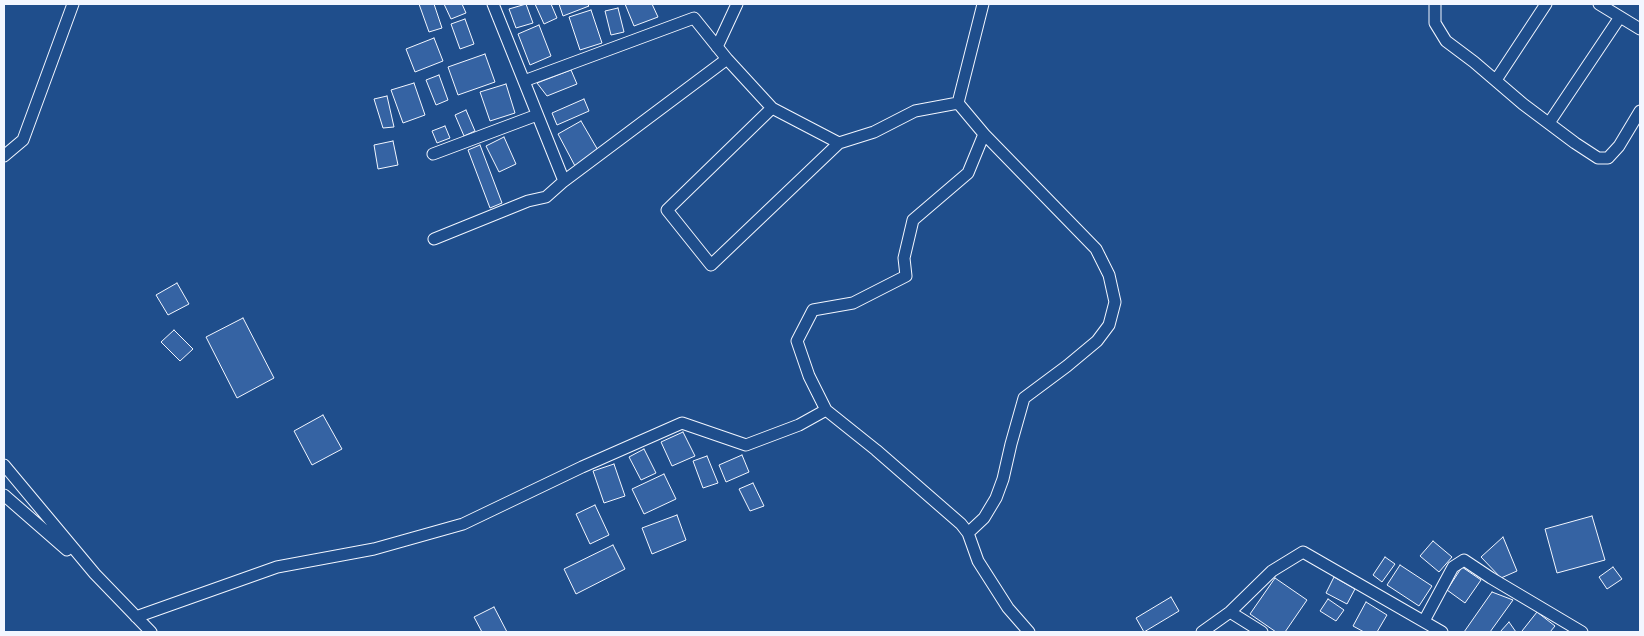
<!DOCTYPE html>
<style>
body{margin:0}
#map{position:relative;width:1644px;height:636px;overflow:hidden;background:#1f4e8c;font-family:"Asap Condensed",sans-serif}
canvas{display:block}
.frame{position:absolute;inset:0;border:5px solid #f2f6ff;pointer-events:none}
</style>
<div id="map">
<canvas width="1644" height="636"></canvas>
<div class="frame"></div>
</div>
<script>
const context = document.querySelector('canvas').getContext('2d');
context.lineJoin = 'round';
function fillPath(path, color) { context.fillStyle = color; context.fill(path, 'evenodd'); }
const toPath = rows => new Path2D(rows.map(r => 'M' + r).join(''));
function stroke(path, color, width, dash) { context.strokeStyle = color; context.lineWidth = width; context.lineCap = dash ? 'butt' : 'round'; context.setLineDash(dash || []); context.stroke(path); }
const building = toPath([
 [419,4,434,4,442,28,429,32,419,4],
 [444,4,462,4,466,13,451,19,444,4],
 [526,4,533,23,516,28,509,9,526,4],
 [535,4,551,4,557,18,544,24,535,4],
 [559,4,587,4,589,6,563,16,559,4],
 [625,4,652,4,658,17,634,26,625,4],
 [618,8,624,32,611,35,605,11,618,8],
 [591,10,602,43,580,50,569,17,591,10],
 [465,19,474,44,460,49,451,24,465,19],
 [539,25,551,56,530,65,518,34,539,25],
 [434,38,443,61,415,72,406,49,434,38],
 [485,54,495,82,458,95,448,67,485,54],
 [571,70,577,84,547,96,537,83,571,70],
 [439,75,448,100,436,105,426,80,439,75],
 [414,83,425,115,403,123,391,90,414,83],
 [506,84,515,113,490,121,480,92,506,84],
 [387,96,394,127,383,128,374,99,387,96],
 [584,99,589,111,557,125,552,113,584,99],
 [466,110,475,131,464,136,455,115,466,110],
 [581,121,599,152,575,166,558,134,581,121],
 [445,126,450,138,437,143,432,131,445,126],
 [504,137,516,164,499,172,486,146,504,137],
 [393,141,398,165,378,169,374,145,393,141],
 [480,145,502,203,490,208,468,150,480,145],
 [177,283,189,304,168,315,156,295,177,283],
 [243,318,274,378,237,398,206,337,243,318],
 [174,330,193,349,180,361,161,342,174,330],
 [323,415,342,449,312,465,294,431,323,415],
 [683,432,695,456,672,466,661,442,683,432],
 [644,449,656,473,641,480,629,457,644,449],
 [742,455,749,472,726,482,719,465,742,455],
 [707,456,718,483,703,488,693,461,707,456],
 [614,464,625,496,604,503,593,471,614,464],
 [664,474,676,499,644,514,632,489,664,474],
 [753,483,764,506,750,511,739,489,753,483],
 [595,505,609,535,590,544,576,514,595,505],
 [677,515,686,540,652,554,642,528,677,515],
 [1592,516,1605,560,1557,573,1545,529,1592,516],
 [1503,537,1517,571,1501,578,1481,557,1503,537],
 [1433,541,1452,557,1439,572,1420,556,1433,541],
 [613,545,625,569,576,594,564,569,613,545],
 [1385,557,1395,564,1382,582,1373,575,1385,557],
 [1400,565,1432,586,1419,606,1387,585,1400,565],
 [1462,567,1481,580,1465,603,1447,590,1462,567],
 [1613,567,1622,579,1607,589,1599,577,1613,567],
 [1334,577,1355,589,1347,604,1326,593,1334,577],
 [1275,578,1307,600,1285,632,1276,632,1250,614,1275,578],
 [1492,592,1513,600,1490,632,1464,632,1492,592],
 [1171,597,1179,611,1144,632,1136,618,1171,597],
 [1328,599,1344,610,1336,621,1320,611,1328,599],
 [1366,602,1387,615,1377,632,1364,632,1353,626,1366,602],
 [494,607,507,632,482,632,474,617,494,607],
 [1537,612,1555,626,1550,632,1524,632,1522,631,1537,612],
 [1509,622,1516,632,1500,632,1509,622]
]);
fillPath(building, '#3563a3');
stroke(building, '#f2f6ff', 1);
const street = toPath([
 [493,4,564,181,727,59,694,18,524,81],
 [1435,4,1435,23,1446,41,1474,62,1523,104,1575,143,1598,158,1608,158,1619,146,1640,111],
 [1599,4,1640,29],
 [717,47,737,4],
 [727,59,772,108,667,210,711,265,839,143,874,132,915,111,958,103,983,4],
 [1496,80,1546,4],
 [772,108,839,143],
 [1549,123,1620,17],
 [433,154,537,115],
 [4,156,23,140,73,4],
 [434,239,528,201,546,197,564,181],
 [826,410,876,450,961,524,968,533,978,561,1008,608,1029,632],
 [4,465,95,574,151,632],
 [4,495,67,550],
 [968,533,984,518,996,498,1003,479,1011,444,1024,398,1067,366,1097,341,1109,325,1115,302,1109,275,1096,249,984,134],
 [1230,612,1262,632],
 [136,617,277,567,374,549,463,524,582,467,682,423,746,445,799,425,826,410,809,376,797,341,813,310,853,303,906,276,904,258,913,220,968,173,984,134,958,103],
 [1424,621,1453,567,1464,560,1491,578,1582,632],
 [1202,632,1230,612,1272,571,1303,552,1442,632]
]);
stroke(street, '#f2f6ff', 13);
stroke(street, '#1f4e8c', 11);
</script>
